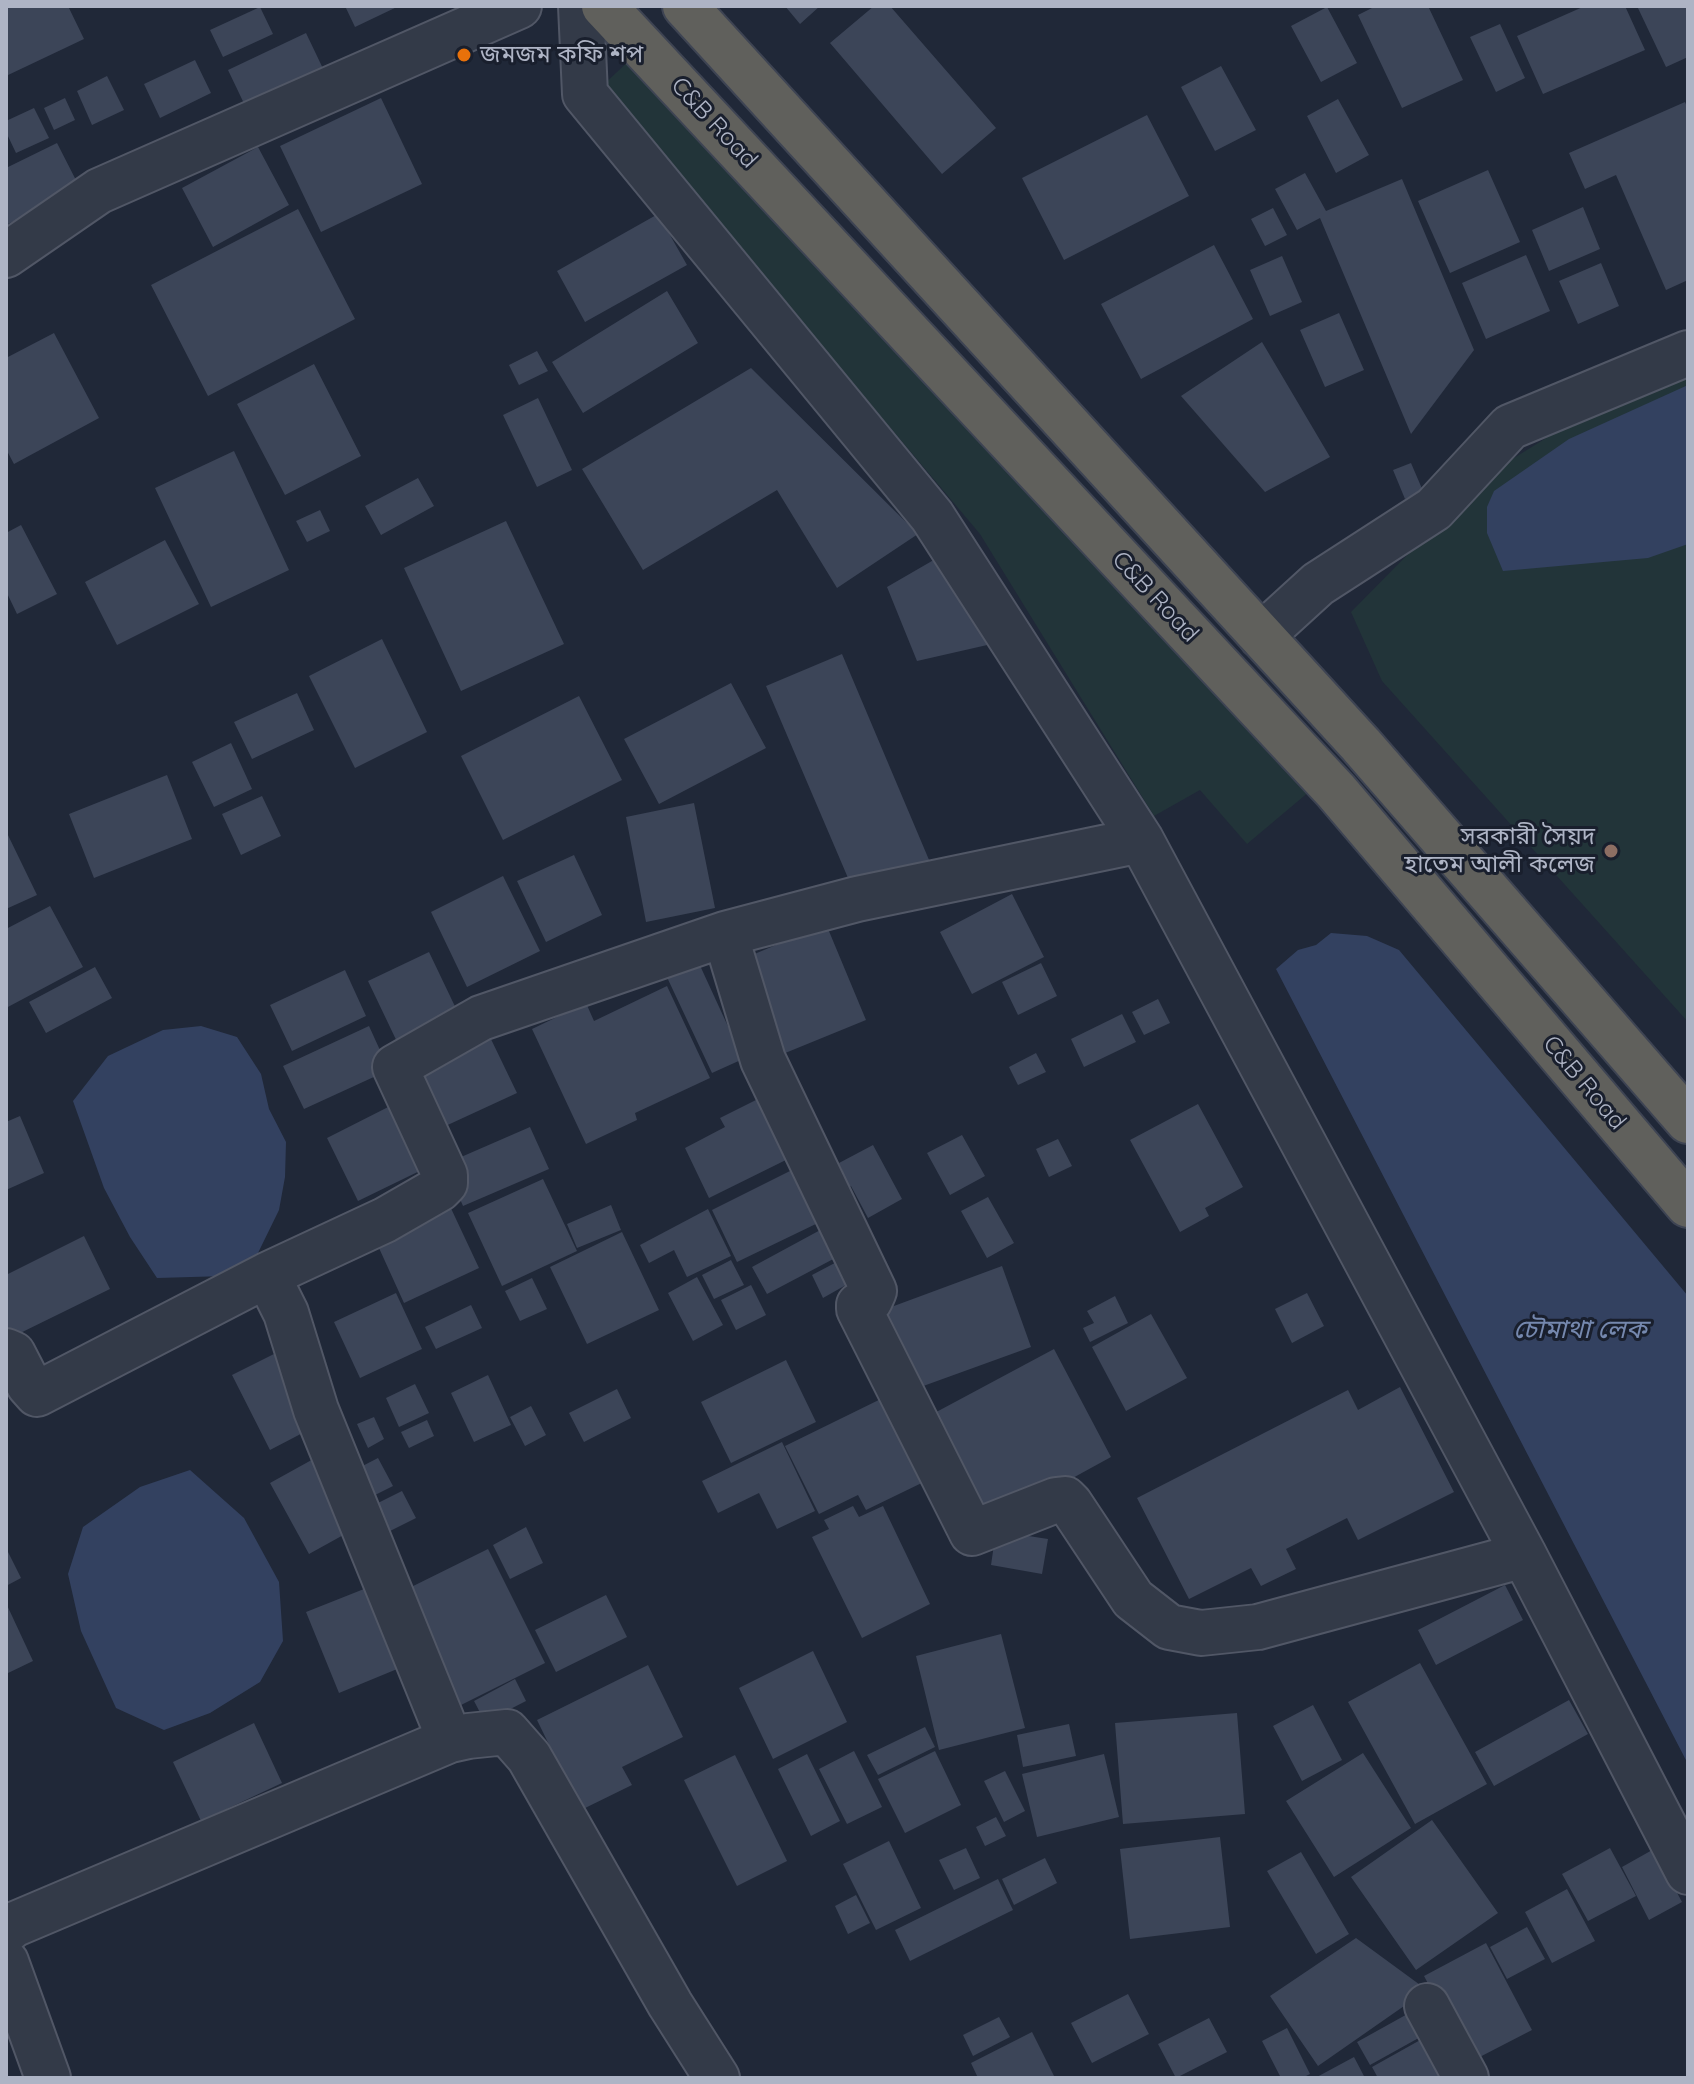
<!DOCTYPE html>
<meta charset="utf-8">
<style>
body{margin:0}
#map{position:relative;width:1694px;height:2084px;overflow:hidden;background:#202838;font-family:Quicksand,sans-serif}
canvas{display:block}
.frame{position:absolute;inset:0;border:8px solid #aeb4c5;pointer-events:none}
</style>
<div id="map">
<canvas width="1694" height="2084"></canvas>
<div class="frame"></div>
</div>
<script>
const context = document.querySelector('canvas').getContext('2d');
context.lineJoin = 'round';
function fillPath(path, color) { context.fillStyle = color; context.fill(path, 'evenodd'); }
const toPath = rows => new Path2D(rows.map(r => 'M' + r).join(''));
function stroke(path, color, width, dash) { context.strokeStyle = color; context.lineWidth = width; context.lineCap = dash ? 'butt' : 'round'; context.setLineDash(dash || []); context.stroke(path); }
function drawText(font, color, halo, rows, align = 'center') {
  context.font = font + ' Quicksand,"Noto Sans Bengali",sans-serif'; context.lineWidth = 6; context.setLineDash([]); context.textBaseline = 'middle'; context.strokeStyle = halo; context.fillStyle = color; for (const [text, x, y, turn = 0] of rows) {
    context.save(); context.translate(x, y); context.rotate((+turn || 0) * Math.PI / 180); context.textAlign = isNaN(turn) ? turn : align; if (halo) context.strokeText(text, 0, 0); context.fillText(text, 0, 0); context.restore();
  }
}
fillPath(toPath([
 [647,44,1316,786,1247,844,1200,790,1154,816,980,534,602,86],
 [1688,372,1688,1022,1382,681,1351,612,1485,476,1638,381]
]), '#223439');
fillPath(toPath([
 [1688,385,1688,544,1648,558,1503,571,1487,533,1487,507,1494,491,1569,439],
 [1331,933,1367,936,1399,950,1688,1296,1688,1764,1276,969,1298,950,1316,945],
 [201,1026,237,1037,261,1074,269,1109,286,1142,285,1177,279,1210,258,1253,226,1276,157,1278,130,1237,104,1188,73,1101,108,1056,163,1030],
 [190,1470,244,1518,279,1582,283,1641,260,1682,210,1713,164,1730,116,1708,81,1631,68,1574,83,1527,140,1487]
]), '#334160');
fillPath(toPath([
 [6,6,68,6,84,39,6,76],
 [345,6,399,6,355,27],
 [785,6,820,6,800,24],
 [874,6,890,6,996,128,942,174,830,43],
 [1376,6,1428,6,1463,80,1402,108,1358,15],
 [1585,6,1625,6,1645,50,1543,94,1517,36],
 [1637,6,1688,6,1688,57,1666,67],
 [260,7,273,34,223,57,210,30],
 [1327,7,1357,63,1321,82,1291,26],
 [1500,24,1525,78,1496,92,1470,37],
 [306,33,328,79,250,116,228,70],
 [195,60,211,93,160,118,144,84],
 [1221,66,1256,130,1215,151,1181,87],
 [107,76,124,110,92,125,77,91],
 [65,98,75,120,54,130,44,108],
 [381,98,422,184,321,232,280,146],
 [1338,99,1369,155,1336,173,1307,116],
 [1685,102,1688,109,1688,280,1666,290,1616,175,1585,189,1569,153],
 [34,108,49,138,16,153,6,132,6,121],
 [1147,115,1189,196,1064,260,1022,178],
 [57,143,80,188,6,225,6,168],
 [258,147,289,205,213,247,182,188],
 [1488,170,1520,242,1450,273,1418,201],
 [1305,173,1326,211,1402,179,1474,350,1411,434,1320,218,1297,230,1275,189],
 [1583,207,1600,249,1549,271,1532,230],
 [1273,208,1287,235,1265,246,1251,219],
 [298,209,355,319,208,396,151,285],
 [658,214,687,265,585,322,557,271],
 [1214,245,1253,319,1141,379,1101,304],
 [1526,255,1550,311,1486,339,1462,283],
 [1282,256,1302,302,1270,316,1250,270],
 [1601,263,1619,306,1578,324,1559,281],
 [667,291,698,343,583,413,552,362],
 [1339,313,1364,370,1325,387,1300,330],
 [54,333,99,418,14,464,6,449,6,358],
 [1262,342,1330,457,1265,492,1181,396],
 [537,351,548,371,519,385,509,365],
 [314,364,361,456,285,495,237,404],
 [751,368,918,534,837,588,777,490,643,570,582,469],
 [538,398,572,470,537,487,503,415],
 [234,451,289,570,211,607,155,488],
 [1411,463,1423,491,1405,499,1393,470],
 [418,478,434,506,381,535,365,506],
 [320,510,330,531,307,542,296,521],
 [506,521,564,644,461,691,404,568],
 [21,525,57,594,17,614,6,591,6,533],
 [165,540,199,604,117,645,85,582],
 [944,554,996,643,917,661,887,587],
 [382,639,427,732,355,768,309,676],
 [842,654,932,867,857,899,766,686],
 [731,683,766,748,659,804,624,739],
 [297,693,314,730,252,759,234,722],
 [579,696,622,780,503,840,461,756],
 [231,743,252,789,214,807,192,762],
 [167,775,192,839,94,878,69,814],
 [262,796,281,836,241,855,222,814],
 [694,803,715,908,646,922,626,817],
 [6,831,37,895,6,909],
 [574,855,602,915,546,942,517,881],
 [503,876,540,951,467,987,431,912],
 [1012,894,1044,957,972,994,940,932],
 [50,906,83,967,6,1008,6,929],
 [826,924,866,1020,773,1058,733,963],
 [429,952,461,1019,400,1048,368,981],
 [697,959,743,1059,712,1073,665,973],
 [1041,963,1057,996,1018,1015,1002,982],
 [95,967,112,998,46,1033,29,1002],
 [345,970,366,1016,292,1051,270,1005],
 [667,986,710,1078,635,1113,637,1120,586,1144,532,1029,586,1003,594,1021],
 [1158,999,1170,1023,1144,1035,1132,1012],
 [1122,1014,1136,1042,1084,1067,1071,1039],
 [369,1026,389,1070,304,1109,283,1066],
 [489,1035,517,1093,439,1129,413,1072],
 [1036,1053,1046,1072,1018,1085,1009,1067],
 [766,1095,796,1155,709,1198,685,1148,725,1127,720,1118],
 [402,1100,434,1164,358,1201,327,1138],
 [1198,1104,1243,1187,1205,1208,1209,1216,1180,1232,1130,1140],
 [20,1116,44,1173,6,1190,6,1122],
 [530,1127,549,1169,463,1206,445,1164],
 [962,1135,985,1176,950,1195,927,1153],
 [1058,1139,1072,1166,1049,1177,1036,1149],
 [873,1145,902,1199,868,1218,851,1186,837,1194,829,1179,843,1172,839,1163],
 [794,1169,820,1222,737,1262,712,1210],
 [543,1179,577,1251,502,1286,468,1213],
 [988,1197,1014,1243,987,1258,961,1211],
 [448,1202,479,1268,404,1303,374,1237],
 [611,1205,621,1230,577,1248,567,1224],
 [708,1209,731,1256,687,1277,674,1250,649,1263,640,1245],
 [824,1228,839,1256,767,1294,752,1267],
 [622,1232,659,1310,587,1344,550,1267],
 [84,1236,110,1289,6,1340,6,1275],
 [848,1256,860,1277,823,1298,812,1275],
 [731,1260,744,1285,714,1299,702,1275],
 [1002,1266,1031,1347,904,1393,875,1313],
 [697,1277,723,1325,693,1341,668,1293],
 [532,1278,547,1309,520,1321,505,1291],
 [751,1285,766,1315,736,1330,721,1300],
 [396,1293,422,1349,360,1378,334,1322],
 [1307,1293,1324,1326,1292,1343,1275,1309],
 [1115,1296,1128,1323,1090,1342,1083,1328,1094,1323,1087,1311],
 [471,1305,482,1328,436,1349,425,1327],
 [1151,1314,1187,1378,1126,1411,1092,1347],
 [1054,1349,1111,1457,1018,1508,980,1515,927,1417],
 [278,1352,316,1426,270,1450,232,1375],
 [786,1360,816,1422,731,1463,701,1402],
 [488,1375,511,1425,474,1442,451,1393],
 [415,1384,429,1413,399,1427,386,1398],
 [1400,1387,1454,1492,1358,1540,1347,1518,1286,1549,1296,1569,1261,1586,1251,1568,1189,1599,1137,1498,1348,1390,1358,1410],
 [617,1389,631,1418,584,1442,569,1413],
 [893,1393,934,1477,866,1510,858,1495,819,1514,785,1446],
 [531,1406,546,1435,525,1446,510,1417],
 [374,1417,384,1439,368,1448,357,1424],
 [427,1420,434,1436,409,1448,401,1432],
 [782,1442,815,1511,777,1529,759,1493,718,1513,702,1481],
 [317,1457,356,1528,309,1554,270,1483],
 [378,1458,393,1486,359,1503,345,1475],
 [402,1491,416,1518,384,1534,370,1507],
 [853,1506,859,1517,883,1506,930,1604,862,1638,812,1537,829,1529,824,1520],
 [526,1527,543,1563,510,1579,493,1545],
 [996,1531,1048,1539,1042,1574,991,1565],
 [6,1548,21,1578,6,1586],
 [488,1549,545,1663,451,1710,393,1596],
 [1505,1585,1523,1620,1436,1665,1418,1630],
 [369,1587,402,1667,339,1693,306,1612],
 [606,1595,627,1637,556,1672,535,1630],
 [6,1603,33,1661,6,1674],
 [1001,1634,1025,1728,939,1750,916,1656],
 [813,1651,847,1722,773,1759,739,1688],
 [1420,1663,1487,1784,1415,1824,1348,1702],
 [648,1665,683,1737,622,1767,632,1785,581,1810,537,1720],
 [515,1679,526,1701,485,1722,474,1701],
 [1569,1700,1588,1734,1494,1786,1475,1752],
 [1313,1705,1342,1760,1302,1781,1273,1726],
 [1237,1713,1245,1814,1123,1824,1115,1723],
 [254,1723,282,1783,201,1821,173,1762],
 [1069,1724,1076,1756,1023,1767,1017,1735],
 [925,1727,935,1747,878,1775,867,1755],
 [854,1751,882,1807,847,1824,819,1769],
 [935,1751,961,1805,905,1833,878,1779],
 [1363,1753,1411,1828,1334,1877,1286,1801],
 [807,1754,840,1821,811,1836,778,1769],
 [1104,1754,1119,1817,1037,1837,1022,1774],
 [735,1755,787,1861,737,1886,684,1780],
 [1005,1771,1025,1811,1004,1822,984,1781],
 [996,1817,1006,1836,985,1846,976,1827],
 [1432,1820,1498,1913,1416,1970,1351,1877],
 [1220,1837,1230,1927,1130,1939,1120,1849],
 [889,1841,921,1908,876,1930,843,1864],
 [966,1848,980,1878,954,1890,939,1860],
 [1610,1848,1636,1896,1588,1921,1562,1874],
 [1654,1849,1682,1902,1649,1920,1622,1867],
 [1301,1852,1349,1934,1316,1954,1267,1871],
 [1045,1858,1057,1883,1014,1905,1002,1879],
 [998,1879,1013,1910,910,1961,895,1930],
 [1567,1889,1595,1941,1552,1963,1525,1912],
 [856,1895,870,1923,848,1934,835,1906],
 [1527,1927,1545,1959,1507,1979,1490,1947],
 [1356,1938,1427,1990,1318,2066,1270,1996],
 [1486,1943,1532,2030,1470,2062,1424,1976],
 [1128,1994,1149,2034,1092,2063,1071,2023],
 [1420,2007,1433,2030,1370,2065,1357,2042],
 [999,2017,1010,2037,973,2056,963,2035],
 [1209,2018,1227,2052,1176,2078,1158,2044],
 [1287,2028,1310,2074,1302,2078,1281,2078,1262,2041],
 [1032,2032,1055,2078,978,2078,971,2063],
 [1431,2034,1451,2071,1438,2078,1378,2078,1372,2067],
 [1354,2057,1365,2078,1315,2078]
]), '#3c4558');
const minor = toPath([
 [581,6,585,94,932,516,1141,840,1524,1555,1688,1872],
 [6,255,99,191,519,6],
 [1261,636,1318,584,1434,509,1510,427,1688,353],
 [725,934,763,1060,874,1291,870,1300,859,1305,859,1309,972,1533,1056,1500,1065,1499,1070,1504,1133,1599,1169,1627,1201,1633,1258,1627,1524,1555],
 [267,1275,286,1313,316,1410,450,1740,468,1736,507,1732,529,1757,670,2004,717,2078],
 [6,1351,13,1354,29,1385,37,1394,267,1275,385,1220,439,1189,445,1183,445,1175,395,1067,481,1018,725,934,857,899,1141,840],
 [6,1931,13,1925,450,1740],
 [6,1962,48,2078],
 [1427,2006,1466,2078]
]);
const trunk = toPath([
 [604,6,1336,791,1688,1205],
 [685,6,1361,745,1688,1121]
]);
stroke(minor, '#515766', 48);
stroke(trunk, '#3e4453', 48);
stroke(minor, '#333a48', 44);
stroke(trunk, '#60605c', 44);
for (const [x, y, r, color] of [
 [464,55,8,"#e8710a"],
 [1611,851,8,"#8d6e63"]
]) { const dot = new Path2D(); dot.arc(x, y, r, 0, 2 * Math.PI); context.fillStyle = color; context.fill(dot); stroke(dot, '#191f2d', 3); }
drawText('24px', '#aeb4c5', '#191f2d', [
 ["জমজম কফি শপ",480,55],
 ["সরকারী সৈয়দ",1595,837,"right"],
 ["হাতেম আলী কলেজ",1595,865,"right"]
], 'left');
drawText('24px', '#aeb4c5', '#191f2d', [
 ["C&B Road",714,123,47],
 ["C&B Road",1155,597,47],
 ["C&B Road",1584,1083,50]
]);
drawText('italic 26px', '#7588ae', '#191f2d', [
 ["চৌমাথা লেক",1580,1330]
]);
</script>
